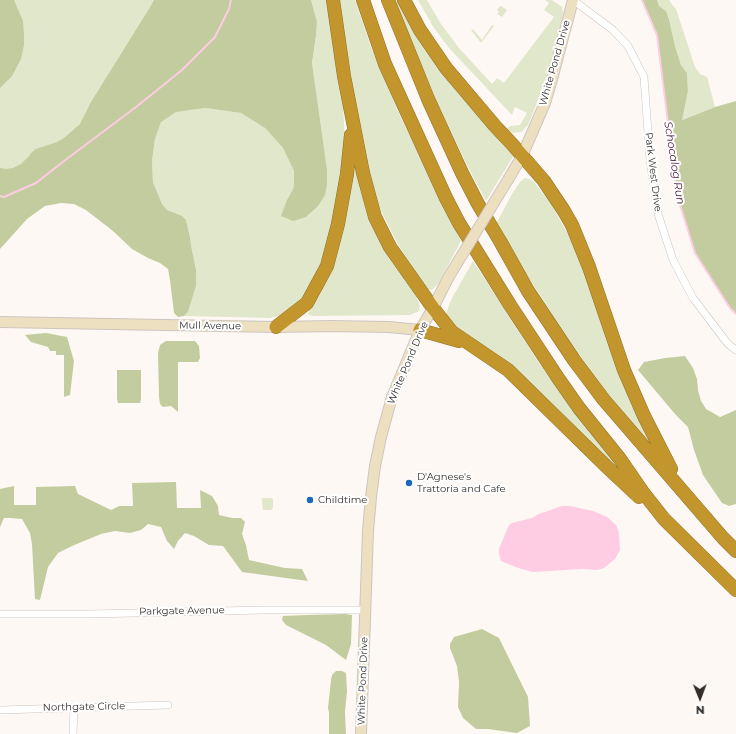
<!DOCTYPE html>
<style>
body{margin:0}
#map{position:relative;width:736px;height:734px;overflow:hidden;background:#fef8f5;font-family:Montserrat,sans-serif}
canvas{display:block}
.north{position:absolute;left:680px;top:678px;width:40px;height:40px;-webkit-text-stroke:3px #fff;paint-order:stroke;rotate:179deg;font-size:11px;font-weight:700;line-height:16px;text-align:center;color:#322e2c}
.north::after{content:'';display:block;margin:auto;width:14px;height:18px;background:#322e2c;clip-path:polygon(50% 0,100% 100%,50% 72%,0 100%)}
</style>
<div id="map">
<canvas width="736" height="734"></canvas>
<div class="north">N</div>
</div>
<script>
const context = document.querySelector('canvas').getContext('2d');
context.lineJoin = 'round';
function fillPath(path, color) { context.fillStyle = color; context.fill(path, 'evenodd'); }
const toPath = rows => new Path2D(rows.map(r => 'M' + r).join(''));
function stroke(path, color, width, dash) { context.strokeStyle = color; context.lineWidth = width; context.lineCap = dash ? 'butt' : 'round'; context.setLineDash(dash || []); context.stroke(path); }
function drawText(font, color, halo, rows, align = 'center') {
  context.font = font + ' Montserrat,sans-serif'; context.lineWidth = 4; context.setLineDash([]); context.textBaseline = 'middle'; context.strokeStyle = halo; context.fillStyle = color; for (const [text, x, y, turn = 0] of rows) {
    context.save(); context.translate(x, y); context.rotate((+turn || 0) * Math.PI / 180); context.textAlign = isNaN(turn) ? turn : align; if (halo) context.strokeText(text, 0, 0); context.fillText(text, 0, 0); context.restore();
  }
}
fillPath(toPath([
 [0,0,174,0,111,107,0,183],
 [311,0,329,0,343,105,345,143,345,165,328,246,303,304,291,313,270,318,184,316,188,312,196,286,196,270,191,245,190,237,186,220,167,210,162,204,153,182,152,161,155,139,161,121,175,112,205,108,241,113,265,128,283,148,294,171,294,187,287,200,327,169,312,63,316,37,317,23],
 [338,0,355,0,371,47,401,118,461,241,438,284,432,290,426,289,401,250,381,211,365,160],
 [396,0,399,0,514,155,486,201,468,167,427,81,403,21],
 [418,0,427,0,441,24,459,48,492,84,497,78,504,83,554,17,544,10,549,3,545,0,552,0,562,7,563,14,548,71,535,108,528,125,521,132,513,133,506,129,510,126,520,125,527,113,515,107,512,115,449,48,434,28],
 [657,0,669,0,671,3,676,9,695,67,700,74,707,77,715,107,681,120,688,92,687,73,681,65,675,46,669,19,666,11,659,6],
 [500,6,501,6,507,10,502,17,497,14,499,12,497,10],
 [492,25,494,26,481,43,471,30,473,29,482,40],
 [353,170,356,171,369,222,393,263,415,294,420,306,419,311,410,315,315,316,308,315,309,309,331,263,345,220,353,179],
 [525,178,532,180,550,202,575,247,657,455,621,411,576,350,554,317,527,275,497,222,512,194,520,182],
 [473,261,539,363,579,419,618,468,463,337,445,317,451,300],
 [336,497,345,497,345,505,336,505],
 [262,498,271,498,273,499,273,508,271,510,263,510]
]), '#e1e7ca');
fillPath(toPath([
 [0,0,14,0,23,21,24,35,24,45,21,59,12,76,0,88],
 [154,0,311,0,317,22,316,36,312,63,327,169,327,184,325,195,318,206,306,217,293,221,281,216,287,200,294,187,294,171,283,148,265,128,241,113,205,108,176,112,161,122,155,139,152,161,153,182,162,204,167,210,182,216,186,220,190,237,191,245,196,270,196,286,188,312,184,316,178,317,174,313,170,280,168,269,160,263,148,258,132,249,113,231,86,210,74,204,61,203,45,206,27,219,0,249,0,168,6,169,13,168,21,164,29,156,32,152,36,149,57,142,64,138,80,124,91,102,149,9],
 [642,0,657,0,659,6,666,11,669,19,675,46,681,65,687,73,688,91,682,120,715,107,736,101,736,314,730,308,695,253,677,195,657,35],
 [46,333,67,337,74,361,70,395,64,397,64,355,56,355,56,351,50,351,48,347,31,342,25,335],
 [166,341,195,341,199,346,200,358,198,362,178,362,178,412,171,406,163,407,160,404,159,397,158,353,160,345],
 [685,356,693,368,697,379,698,390,701,401,706,409,720,417,736,410,736,504,729,506,722,503,703,475,694,450,688,427,675,414,638,370,644,362,665,358],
 [117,370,141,370,141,399,140,403,118,403,117,399],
 [176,482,177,508,201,508,200,490,212,496,218,506,219,515,232,518,241,518,245,522,242,534,246,545,249,560,285,568,302,569,308,581,242,572,223,546,209,545,194,536,185,533,178,541,174,549,167,541,161,527,148,524,141,530,130,533,115,531,101,534,72,546,58,553,48,567,40,600,35,599,32,544,30,533,22,519,10,518,4,518,0,527,0,489,14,486,14,505,36,505,36,487,75,486,78,494,111,510,119,506,133,506,132,483],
 [345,614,352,615,351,644,346,660,326,645,286,625,282,620,283,616,307,615],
 [482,629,499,638,528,697,530,726,517,733,488,729,476,729,463,718,458,707,459,682,457,666,450,648,450,644,454,637],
 [336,671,342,671,346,673,347,691,345,712,346,734,329,734,329,713,328,708,331,680,332,675]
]), '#c3cc9e');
fillPath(toPath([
 [562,506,570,506,593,511,607,517,616,525,619,533,620,550,615,559,604,568,597,570,582,569,533,572,518,568,501,561,499,554,499,549,509,525,512,523,532,518,539,514]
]), '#fecce3');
stroke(toPath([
 [642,0,657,35,677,195,695,253,730,308,736,314],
 [0,196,4,197,36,183,64,161,136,107,182,70,215,37,229,9,231,0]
]), '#fecce3', 2);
const street = toPath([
 [573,0,613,30,628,46,644,77,650,160,658,214,673,260,693,298,728,344,736,350],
 [0,614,90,614,263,610,365,610],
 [0,710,168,705],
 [73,734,74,708]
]);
const secondary = toPath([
 [509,178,522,156,545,103,551,83,573,0],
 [0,322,276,327,331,326,389,327,420,330],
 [361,734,368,531,371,497,375,466,381,437,392,397,420,330,433,308,448,278]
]);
const highway = toPath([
 [333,0,344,76,363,173,375,217,390,247,433,308,452,332,508,370,607,467,639,497],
 [363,0,385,64,446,198,459,223,510,305,558,378,579,408,620,459,642,491,664,519,736,590],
 [388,0,428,99,462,173,478,204,500,241,528,291,574,360,604,400,723,538,736,551],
 [404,0,420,30,446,68,495,126,512,144,544,181,564,211,572,225,589,267,624,370,644,416,671,469],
 [276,327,307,303,327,266,338,224,347,174,351,135],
 [420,330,459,341]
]);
stroke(street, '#cdc5c0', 8);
stroke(secondary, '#cdc5c0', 12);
stroke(highway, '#90722c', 14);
stroke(street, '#fff', 7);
stroke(secondary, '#ede0c0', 10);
stroke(highway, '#c2962c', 13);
const secondaryBridge = toPath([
 [448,278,509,178]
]);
stroke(secondaryBridge, '#cdc5c0', 12, []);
stroke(secondaryBridge, '#ede0c0', 10);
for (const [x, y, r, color] of [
 [409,483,4,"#1d68b8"],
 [310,500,4,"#1d68b8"]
]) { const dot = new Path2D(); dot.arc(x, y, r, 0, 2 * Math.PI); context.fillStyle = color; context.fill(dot); stroke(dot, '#fff', 1.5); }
drawText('10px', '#322e2c', '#fff', [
 ["White Pond Drive",555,63,-74],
 ["Park West Drive",653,172,83],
 ["Mull Avenue",210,326,1],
 ["White Pond Drive",408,363,-67],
 ["Parkgate Avenue",182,611,-1],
 ["White Pond Drive",363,681,-88],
 ["Northgate Circle",84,707,-1]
]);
drawText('10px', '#322e2c', '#fff', [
 ["D'Agnese's",417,477],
 ["Trattoria and Cafe",417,489],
 ["Childtime",318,500]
], 'left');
drawText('italic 11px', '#521939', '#fff', [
 ["Schocalog Run",674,163,81]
]);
</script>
